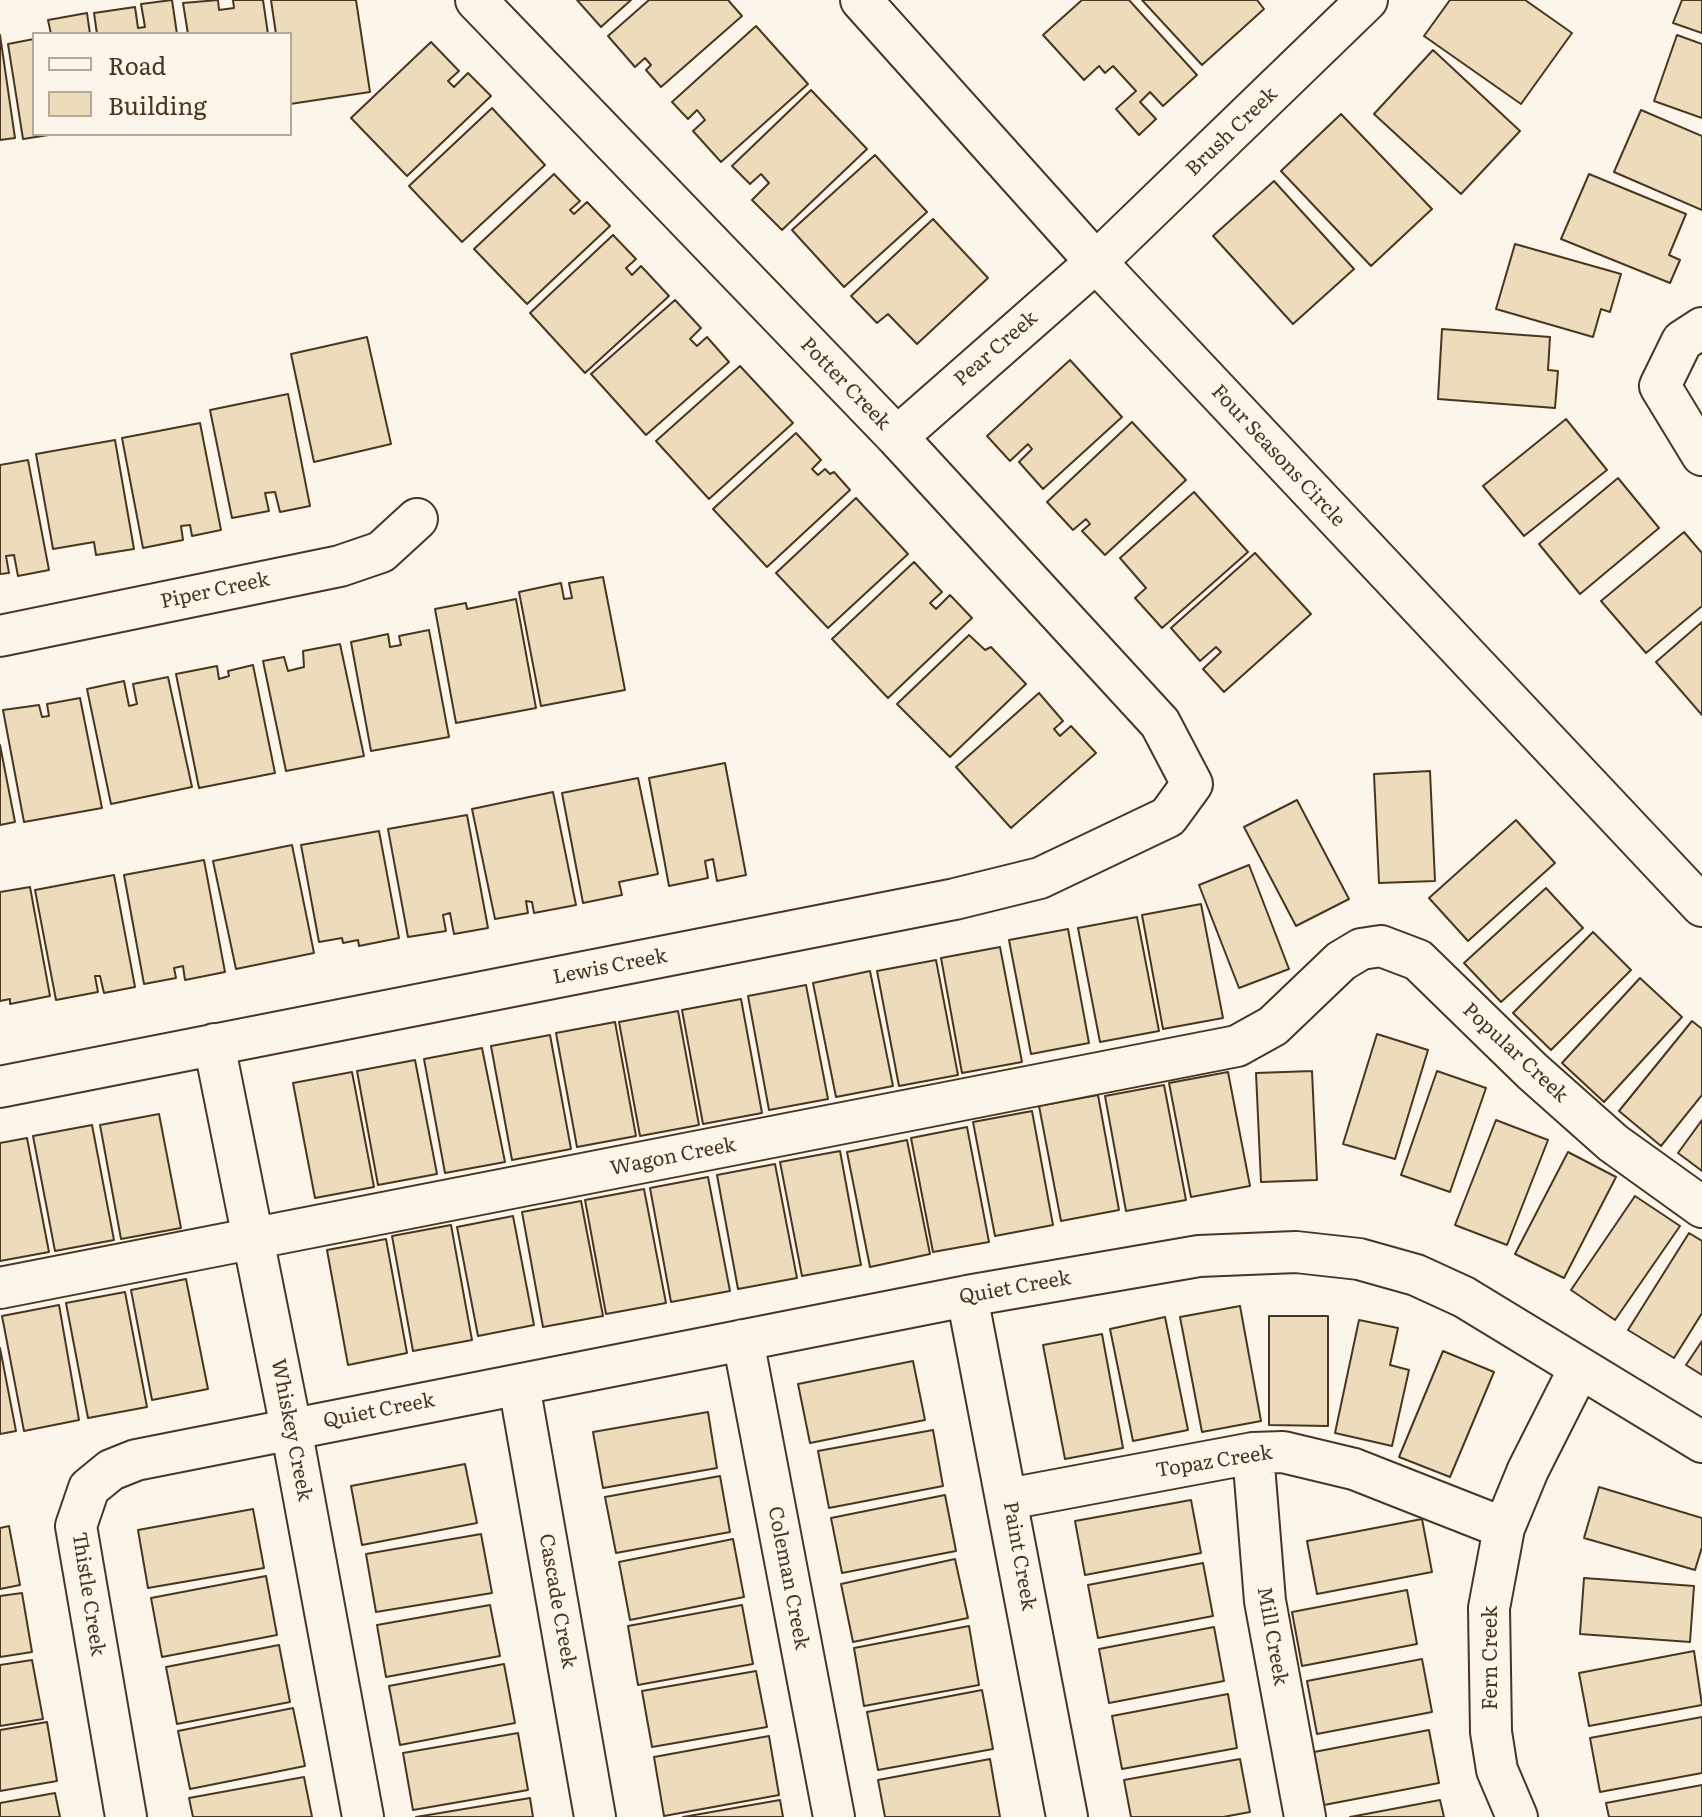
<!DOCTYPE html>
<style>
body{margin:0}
#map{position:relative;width:1702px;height:1817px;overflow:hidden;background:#fbf6e9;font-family:Literata,serif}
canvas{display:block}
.legend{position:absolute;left:32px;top:32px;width:260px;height:104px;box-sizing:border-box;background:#fbf6e9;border:2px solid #b4a999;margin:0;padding:10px 14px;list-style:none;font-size:24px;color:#4a3520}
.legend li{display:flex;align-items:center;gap:16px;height:40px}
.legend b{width:40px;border:2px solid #b4a999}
</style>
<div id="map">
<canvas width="1702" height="1817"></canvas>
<ul class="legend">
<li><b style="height:10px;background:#fbf6e9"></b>Road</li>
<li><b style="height:22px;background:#ecdcbc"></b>Building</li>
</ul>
</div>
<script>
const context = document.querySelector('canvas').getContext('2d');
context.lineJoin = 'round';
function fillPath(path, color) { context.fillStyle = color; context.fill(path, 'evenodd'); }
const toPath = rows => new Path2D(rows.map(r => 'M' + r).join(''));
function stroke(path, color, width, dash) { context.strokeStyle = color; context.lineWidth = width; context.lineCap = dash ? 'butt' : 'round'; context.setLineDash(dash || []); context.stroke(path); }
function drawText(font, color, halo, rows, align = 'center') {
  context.font = font + ' Literata,serif'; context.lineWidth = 6; context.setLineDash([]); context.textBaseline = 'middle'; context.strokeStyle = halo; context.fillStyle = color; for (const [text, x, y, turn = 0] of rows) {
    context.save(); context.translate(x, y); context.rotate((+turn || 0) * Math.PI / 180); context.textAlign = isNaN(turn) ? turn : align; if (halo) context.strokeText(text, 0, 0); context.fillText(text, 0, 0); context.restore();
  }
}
const building = toPath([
 [172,0,177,34,97,34,94,13,135,7,138,28,145,27,141,4,172,0],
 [218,0,219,10,234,8,233,0,263,0,268,34,188,34,183,3,218,0],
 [271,0,356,0,370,92,290,104,290,34,276,34,271,0],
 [577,0,631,0,601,27,577,0],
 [649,0,728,0,742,16,661,87,646,70,651,65,645,58,635,67,608,36,649,0],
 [1082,0,1129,0,1197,75,1163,106,1150,92,1140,102,1156,119,1139,135,1116,109,1136,91,1113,66,1105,73,1099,66,1084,80,1043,35,1082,0],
 [1142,0,1257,0,1264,9,1202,65,1142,0],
 [1450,0,1525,0,1572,33,1521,104,1424,36,1450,0],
 [1682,0,1702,0,1702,33,1673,23,1682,0],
 [87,13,90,34,51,34,48,20,87,13],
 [756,26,808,84,721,162,693,131,705,120,697,110,688,119,672,102,756,26],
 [0,35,15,138,0,140,0,35],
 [1677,35,1702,44,1702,118,1654,101,1677,35],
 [34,39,34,134,55,134,23,139,8,44,34,39],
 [431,42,459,71,448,81,454,87,468,73,491,96,407,176,351,118,431,42],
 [1433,50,1520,131,1461,194,1374,114,1433,50],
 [811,90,867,149,782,230,752,200,769,183,761,174,750,184,732,166,811,90],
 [492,108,545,165,462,242,409,186,492,108],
 [1641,110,1702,136,1702,210,1614,172,1641,110],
 [1341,114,1432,209,1371,266,1281,171,1341,114],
 [875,155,927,212,844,287,792,230,875,155],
 [554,174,580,201,570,210,574,214,587,202,610,226,527,304,474,249,554,174],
 [1589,174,1686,214,1669,255,1680,260,1670,283,1561,239,1589,174],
 [1274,181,1354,269,1293,324,1213,236,1274,181],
 [933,219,988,278,917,344,888,314,877,323,851,296,933,219],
 [613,235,636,259,626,268,632,275,641,266,669,296,585,373,530,313,613,235],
 [1515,244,1621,274,1610,312,1601,309,1593,337,1496,309,1515,244],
 [675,300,701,328,690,339,697,346,707,337,729,362,646,435,591,374,675,300],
 [1442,329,1550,337,1548,370,1558,371,1555,408,1438,399,1442,329],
 [367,337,391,444,314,462,291,354,367,337],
 [1070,360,1122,417,1043,489,1019,462,1032,449,1028,444,1010,461,987,436,1070,360],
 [740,366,793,423,709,499,656,441,740,366],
 [288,394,310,506,280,512,275,492,265,493,269,511,232,518,210,410,288,394],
 [1566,419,1607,470,1524,536,1483,486,1566,419],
 [1132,422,1186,480,1105,555,1082,531,1090,524,1086,519,1073,530,1047,502,1132,422],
 [200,423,221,530,192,536,190,525,181,526,183,540,143,548,122,438,200,423],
 [796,433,821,460,812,469,818,475,825,469,830,474,834,472,850,490,767,567,713,509,796,433],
 [115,440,134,549,96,555,94,542,53,549,36,454,115,440],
 [28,460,49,570,18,576,14,555,6,556,9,573,0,574,0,465,28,460],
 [1618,478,1659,528,1580,594,1539,544,1618,478],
 [1194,492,1248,552,1162,628,1135,598,1146,588,1120,558,1194,492],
 [856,498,908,554,828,628,776,573,856,498],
 [1684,532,1702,553,1702,606,1646,653,1601,601,1684,532],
 [1255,553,1311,614,1224,692,1203,669,1221,652,1216,647,1200,661,1171,628,1255,553],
 [914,562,942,592,930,603,936,609,950,595,972,618,888,698,832,639,914,562],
 [603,577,625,690,541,706,519,592,561,583,564,599,572,598,569,583,603,577],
 [516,599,536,708,456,723,435,609,466,603,467,609,516,599],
 [1702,622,1702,715,1656,662,1702,622],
 [429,630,449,737,371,751,351,642,388,634,390,647,401,645,399,636,429,630],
 [969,635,985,650,991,647,1026,684,950,757,897,704,969,635],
 [340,644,364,756,286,771,263,661,284,657,288,671,304,667,303,651,340,644],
 [253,665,275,773,199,788,176,674,217,666,219,679,229,676,228,671,253,665],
 [168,677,192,787,111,804,87,689,124,681,129,706,137,704,133,684,168,677],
 [1039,693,1063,721,1054,729,1060,736,1071,726,1096,753,1011,828,956,767,1039,693],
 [80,698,102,808,24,822,3,710,39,705,42,717,49,716,47,704,80,698],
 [0,745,15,822,0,825,0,745],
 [725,763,746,875,717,881,713,859,705,861,708,878,669,886,649,778,725,763],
 [1430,771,1435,881,1379,883,1374,774,1430,771],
 [638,778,658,874,619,882,622,895,583,903,562,793,638,778],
 [553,792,576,905,534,913,532,902,526,901,528,913,495,919,472,809,553,792],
 [1297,800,1349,899,1296,926,1244,827,1297,800],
 [467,815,488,928,454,934,450,913,443,915,446,931,408,937,388,829,467,815],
 [1516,820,1555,863,1468,941,1429,898,1516,820],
 [379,831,399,938,359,946,358,940,343,943,342,938,319,942,301,845,379,831],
 [292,845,314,953,236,969,213,861,292,845],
 [204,860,225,972,185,980,183,966,174,968,176,978,144,984,124,875,204,860],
 [1249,865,1289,969,1239,988,1199,885,1249,865],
 [114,875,135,987,104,993,100,976,95,976,98,992,56,1000,35,890,114,875],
 [30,887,50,996,10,1004,10,999,0,1001,0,892,30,887],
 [1546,888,1583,928,1501,1002,1464,963,1546,888],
 [1201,904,1223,1018,1163,1029,1142,915,1201,904],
 [1137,917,1159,1031,1100,1042,1078,928,1137,917],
 [1068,929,1089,1043,1031,1054,1009,940,1068,929],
 [1593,932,1631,970,1551,1050,1513,1013,1593,932],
 [1000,947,1022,1062,962,1073,941,958,1000,947],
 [936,960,958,1075,899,1086,877,971,936,960],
 [870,971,893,1086,836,1097,813,983,870,971],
 [1640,978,1682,1017,1604,1102,1562,1063,1640,978],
 [806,985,828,1099,769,1110,748,996,806,985],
 [741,999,762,1113,703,1124,682,1010,741,999],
 [678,1011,699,1125,640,1136,619,1022,678,1011],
 [1692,1021,1702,1029,1702,1095,1661,1146,1619,1111,1692,1021],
 [615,1022,636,1136,577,1147,556,1033,615,1022],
 [1377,1034,1428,1050,1395,1159,1343,1144,1377,1034],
 [550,1035,571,1149,512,1160,491,1046,550,1035],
 [482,1048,505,1162,445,1173,424,1059,482,1048],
 [415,1060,437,1174,378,1185,357,1071,415,1060],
 [1312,1071,1317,1180,1261,1182,1256,1073,1312,1071],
 [1437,1071,1486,1088,1450,1192,1401,1175,1437,1071],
 [352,1072,374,1187,315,1198,293,1083,352,1072],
 [1228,1072,1250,1186,1191,1197,1169,1083,1228,1072],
 [1164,1085,1186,1200,1126,1211,1105,1096,1164,1085],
 [1098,1095,1119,1210,1061,1221,1039,1106,1098,1095],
 [1032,1111,1053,1225,995,1236,973,1122,1032,1111],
 [159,1114,181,1228,121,1239,100,1125,159,1114],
 [1496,1120,1548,1140,1507,1245,1455,1225,1496,1120],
 [1702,1120,1702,1171,1678,1153,1702,1120],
 [92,1125,114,1240,55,1251,33,1136,92,1125],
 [967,1127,989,1242,933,1252,911,1138,967,1127],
 [27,1138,49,1252,0,1261,0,1143,27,1138],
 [907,1140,930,1254,870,1267,847,1152,907,1140],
 [840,1151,861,1265,802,1276,780,1162,840,1151],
 [1568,1152,1616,1177,1564,1278,1515,1254,1568,1152],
 [775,1164,797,1278,738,1289,717,1175,775,1164],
 [708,1177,730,1291,671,1302,650,1188,708,1177],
 [644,1189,666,1303,606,1314,585,1200,644,1189],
 [1635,1196,1680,1226,1615,1320,1571,1290,1635,1196],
 [581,1201,603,1316,543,1327,522,1212,581,1201],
 [513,1216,534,1325,478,1336,457,1227,513,1216],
 [451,1225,472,1340,413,1351,392,1236,451,1225],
 [1689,1233,1702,1241,1702,1313,1674,1358,1628,1330,1689,1233],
 [386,1239,407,1353,348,1365,327,1250,386,1239],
 [186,1279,208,1389,152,1400,131,1290,186,1279],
 [125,1292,147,1407,88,1418,66,1303,125,1292],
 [59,1305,79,1420,24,1431,2,1316,59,1305],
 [1240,1306,1261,1421,1202,1432,1180,1317,1240,1306],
 [1269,1316,1328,1316,1328,1426,1269,1425,1269,1316],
 [1165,1317,1188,1430,1133,1441,1110,1329,1165,1317],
 [1359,1320,1398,1328,1390,1365,1409,1370,1392,1446,1335,1433,1359,1320],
 [1102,1334,1123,1448,1065,1459,1043,1345,1102,1334],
 [1702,1341,1702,1375,1686,1365,1702,1341],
 [0,1348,16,1431,0,1434,0,1348],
 [1443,1351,1494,1372,1450,1477,1399,1457,1443,1351],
 [913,1361,925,1420,810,1443,798,1384,913,1361],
 [708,1412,717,1468,603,1488,593,1432,708,1412],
 [933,1430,943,1486,829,1508,818,1451,933,1430],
 [465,1464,477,1523,362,1545,351,1486,465,1464],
 [720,1476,730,1532,616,1553,605,1497,720,1476],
 [1599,1487,1702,1518,1702,1547,1695,1570,1584,1538,1599,1487],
 [945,1495,956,1551,842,1573,831,1518,945,1495],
 [1191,1500,1201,1553,1085,1575,1075,1521,1191,1500],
 [253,1509,264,1568,148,1588,138,1530,253,1509],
 [1422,1519,1432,1572,1317,1594,1307,1541,1422,1519],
 [9,1526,20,1585,0,1589,0,1528,9,1526],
 [481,1534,492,1593,376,1612,366,1554,481,1534],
 [733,1539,744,1597,630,1620,619,1562,733,1539],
 [955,1559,968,1618,853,1642,841,1584,955,1559],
 [1203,1563,1213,1616,1098,1638,1088,1585,1203,1563],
 [266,1576,277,1635,162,1657,151,1598,266,1576],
 [1584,1578,1694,1586,1690,1642,1580,1634,1584,1578],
 [1407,1590,1417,1644,1302,1666,1292,1612,1407,1590],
 [22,1593,32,1652,0,1657,0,1596,22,1593],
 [490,1605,500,1656,386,1677,377,1625,490,1605],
 [742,1605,753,1664,638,1685,628,1626,742,1605],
 [969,1626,979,1685,864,1706,854,1648,969,1626],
 [1214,1627,1224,1681,1109,1703,1099,1649,1214,1627],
 [279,1645,290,1702,177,1724,166,1667,279,1645],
 [1694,1651,1702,1705,1589,1726,1579,1673,1694,1651],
 [1422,1659,1432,1712,1317,1734,1307,1681,1422,1659],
 [32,1660,43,1719,0,1726,0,1665,32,1660],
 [504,1664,515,1723,400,1745,389,1686,504,1664],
 [756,1671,767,1727,652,1747,642,1691,756,1671],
 [982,1690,993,1749,878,1770,867,1712,982,1690],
 [1228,1694,1237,1748,1122,1769,1112,1716,1228,1694],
 [293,1708,305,1766,190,1789,178,1731,293,1708],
 [1702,1717,1702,1773,1600,1792,1590,1738,1702,1717],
 [47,1722,57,1781,0,1791,0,1730,47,1722],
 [1429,1730,1439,1783,1324,1805,1314,1752,1429,1730],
 [518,1733,528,1790,413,1810,403,1753,518,1733],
 [769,1736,779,1795,664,1816,654,1757,769,1736],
 [990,1759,1000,1817,885,1817,878,1780,990,1759],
 [1240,1759,1250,1812,1223,1817,1131,1817,1124,1780,1240,1759],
 [304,1777,312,1817,193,1817,189,1798,304,1777],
 [1702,1785,1702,1817,1609,1817,1606,1803,1702,1785],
 [55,1793,60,1817,0,1817,0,1803,55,1793],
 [530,1798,533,1817,416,1817,530,1798],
 [780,1800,783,1817,683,1817,780,1800],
 [1440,1800,1444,1817,1350,1817,1440,1800]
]);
fillPath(building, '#ecdcbc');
stroke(building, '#4a3520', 2);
const minor = toPath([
 [861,0,1096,262,1702,906],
 [1702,328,1682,341,1660,386,1702,455],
 [897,437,1096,262,1367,0],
 [0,636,340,566,381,552,417,519],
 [214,1044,291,1428,363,1817],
 [0,1087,955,899,1040,878,1168,817,1192,784,1160,723,897,437,476,0],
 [0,1288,1237,1046,1273,1026,1341,961,1361,949,1381,946,1418,960,1532,1071,1613,1143,1702,1207],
 [967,1296,1067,1817],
 [743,1340,834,1817],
 [519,1385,595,1817],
 [1253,1453,1265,1601,1305,1817],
 [1008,1499,1253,1453,1283,1452,1354,1469,1504,1528],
 [126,1817,76,1526,89,1488,111,1470,136,1460,967,1296,1199,1256,1296,1252,1359,1259,1416,1275,1464,1297,1702,1442],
 [1517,1817,1497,1770,1491,1732,1489,1608,1504,1528,1528,1470,1579,1369]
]);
stroke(minor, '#4a3520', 44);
stroke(minor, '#fbf6e9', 40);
drawText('20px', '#4a3520', '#fbf6e9', [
 ["Brush Creek",1232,132,-44],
 ["Pear Creek",996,349,-41],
 ["Potter Creek",845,384,46],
 ["Four Seasons Circle",1278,456,47],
 ["Piper Creek",215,591,-12],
 ["Lewis Creek",610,967,-11],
 ["Popular Creek",1515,1053,43],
 ["Wagon Creek",673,1157,-11],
 ["Quiet Creek",1015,1288,-10],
 ["Quiet Creek",379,1411,-11],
 ["Whiskey Creek",291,1430,79],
 ["Topaz Creek",1214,1462,-9],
 ["Paint Creek",1019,1556,80],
 ["Coleman Creek",788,1578,79],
 ["Thistle Creek",88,1594,81],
 ["Cascade Creek",557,1601,80],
 ["Mill Creek",1272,1636,80],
 ["Fern Creek",1491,1658,-90]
]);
</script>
